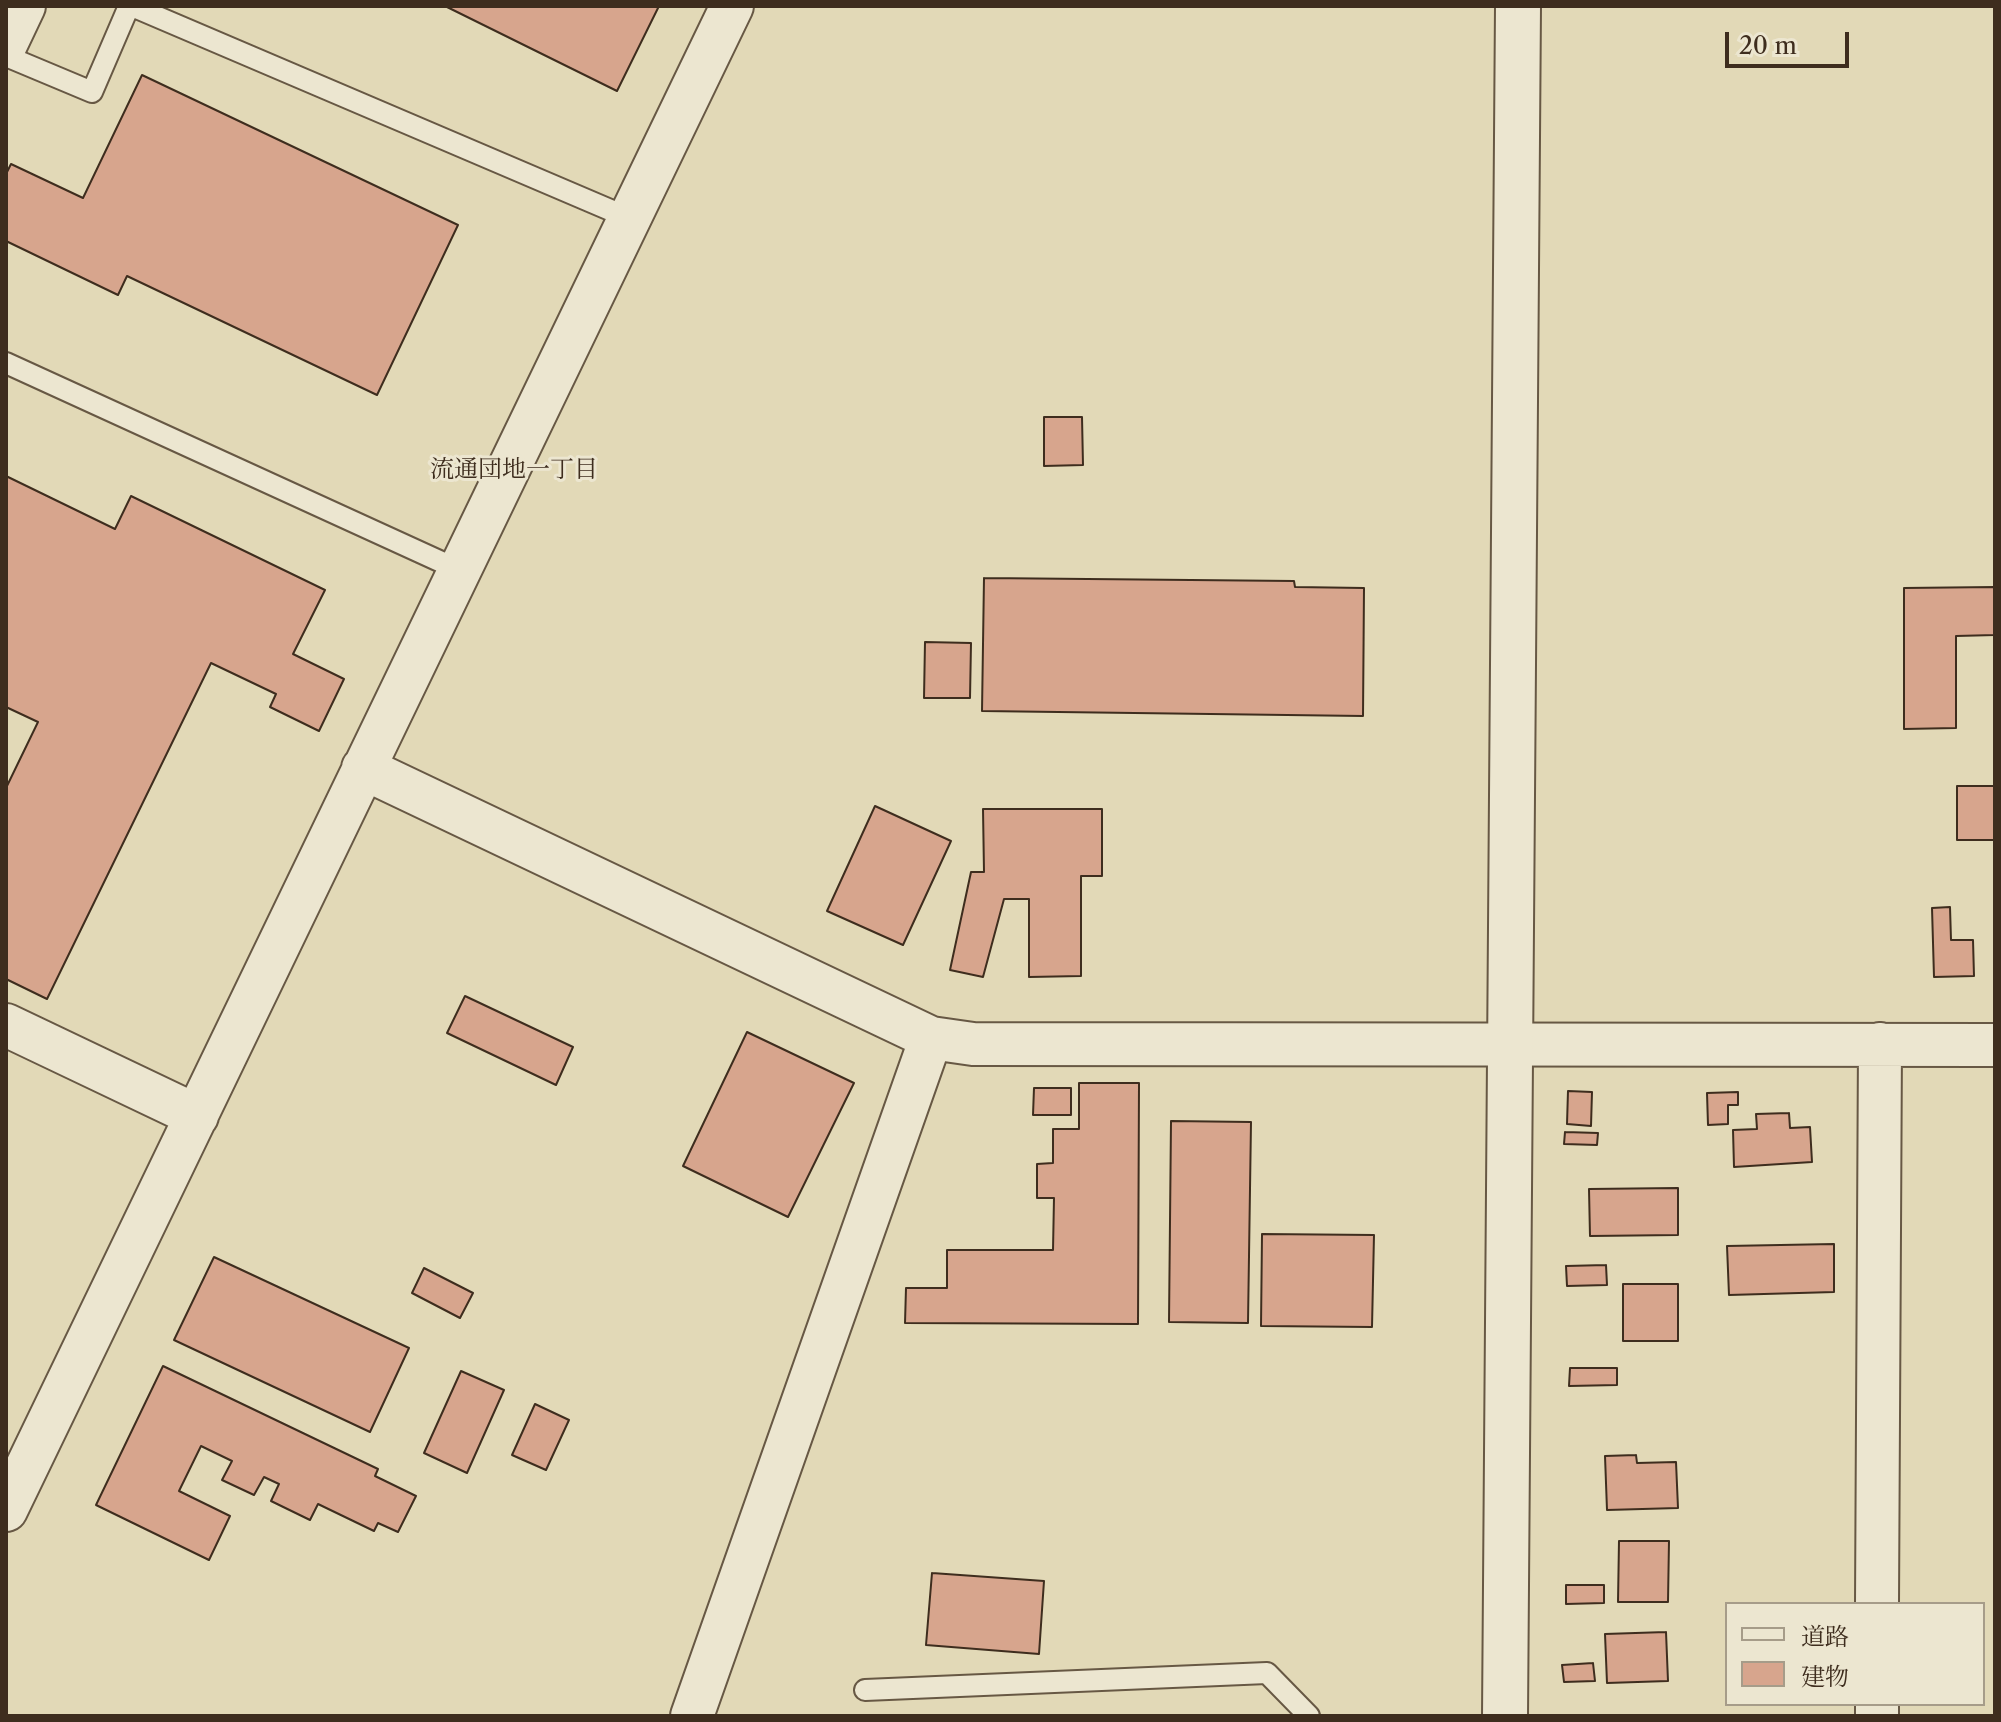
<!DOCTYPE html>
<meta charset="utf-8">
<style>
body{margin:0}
#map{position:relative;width:2001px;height:1722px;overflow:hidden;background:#e2d9b7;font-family:"Libre Caslon Text","Noto Serif JP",serif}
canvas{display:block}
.frame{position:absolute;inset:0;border:8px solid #3e2d1e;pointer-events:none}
.legend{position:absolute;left:1725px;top:1602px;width:260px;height:104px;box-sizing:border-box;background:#ece6d0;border:2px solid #a69c89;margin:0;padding:10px 14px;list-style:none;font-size:24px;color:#3e2d1e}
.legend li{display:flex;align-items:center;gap:16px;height:40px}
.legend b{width:40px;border:2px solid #a69c89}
.scale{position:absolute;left:1725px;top:32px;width:124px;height:36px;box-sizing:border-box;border:4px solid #3e2d1e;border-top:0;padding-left:10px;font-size:24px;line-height:28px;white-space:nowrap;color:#3e2d1e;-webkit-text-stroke:6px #ece6d0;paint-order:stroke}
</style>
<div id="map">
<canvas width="2001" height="1722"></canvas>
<div class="frame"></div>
<ul class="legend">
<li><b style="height:10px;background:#ece6d0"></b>道路</li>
<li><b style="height:22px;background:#d7a58d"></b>建物</li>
</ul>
<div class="scale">20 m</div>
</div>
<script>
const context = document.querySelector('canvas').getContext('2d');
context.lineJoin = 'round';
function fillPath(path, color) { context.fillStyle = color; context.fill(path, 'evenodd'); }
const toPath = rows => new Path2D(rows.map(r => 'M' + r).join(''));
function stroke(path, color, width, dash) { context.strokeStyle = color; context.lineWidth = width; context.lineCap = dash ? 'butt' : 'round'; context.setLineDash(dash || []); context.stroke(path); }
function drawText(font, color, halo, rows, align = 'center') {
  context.font = font + ' "Libre Caslon Text","Noto Serif JP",serif'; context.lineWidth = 6; context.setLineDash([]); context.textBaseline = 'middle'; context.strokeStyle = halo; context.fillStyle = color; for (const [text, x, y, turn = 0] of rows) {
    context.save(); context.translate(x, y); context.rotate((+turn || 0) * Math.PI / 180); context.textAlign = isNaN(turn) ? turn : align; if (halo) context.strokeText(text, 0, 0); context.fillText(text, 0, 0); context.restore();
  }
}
const building = toPath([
 [445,6,659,6,617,91,445,6],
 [142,75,458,225,377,395,127,276,118,295,6,241,6,174,11,164,83,198,142,75],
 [1044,417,1082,417,1083,465,1044,466,1044,417],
 [6,476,115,529,131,496,325,590,293,654,344,679,319,731,270,707,276,694,211,663,47,999,6,979,6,788,38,722,6,707,6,476],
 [984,578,1294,581,1295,587,1364,588,1363,716,982,711,984,578],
 [1995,587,1995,635,1956,636,1956,728,1904,729,1904,588,1995,587],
 [925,642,971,643,970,698,924,698,925,642],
 [1957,786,1995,786,1995,840,1957,840,1957,786],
 [875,806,951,841,903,945,827,911,875,806],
 [983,809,1102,809,1102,876,1081,876,1081,976,1029,977,1029,899,1004,899,983,977,950,970,971,872,984,872,983,809],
 [1950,907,1951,940,1973,940,1974,976,1934,977,1932,908,1950,907],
 [465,996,573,1047,556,1085,447,1033,465,996],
 [747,1032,854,1083,788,1217,683,1166,747,1032],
 [1079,1083,1139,1083,1138,1324,905,1323,906,1288,947,1288,947,1250,1053,1250,1054,1198,1037,1198,1037,1164,1053,1163,1053,1129,1079,1129,1079,1083],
 [1034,1088,1071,1088,1071,1115,1033,1115,1034,1088],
 [1568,1091,1592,1092,1591,1126,1567,1124,1568,1091],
 [1738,1092,1738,1105,1728,1105,1728,1124,1708,1125,1707,1093,1738,1092],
 [1789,1113,1790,1128,1810,1127,1812,1162,1734,1167,1733,1130,1757,1129,1756,1114,1789,1113],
 [1171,1121,1251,1122,1248,1323,1169,1322,1171,1121],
 [1565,1132,1598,1133,1597,1145,1564,1144,1565,1132],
 [1678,1188,1678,1235,1590,1236,1589,1189,1678,1188],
 [1262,1234,1374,1235,1372,1327,1261,1326,1262,1234],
 [1834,1244,1834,1292,1729,1295,1727,1246,1834,1244],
 [214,1257,409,1348,370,1432,174,1340,214,1257],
 [1606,1265,1607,1285,1567,1286,1566,1266,1606,1265],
 [424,1268,473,1293,460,1318,412,1293,424,1268],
 [1623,1284,1678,1284,1678,1341,1623,1341,1623,1284],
 [163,1366,378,1469,375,1476,416,1496,398,1532,378,1523,374,1531,318,1504,310,1520,271,1501,279,1484,264,1477,254,1495,222,1480,232,1461,201,1446,179,1491,230,1516,209,1560,96,1505,163,1366],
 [1570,1368,1617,1368,1617,1385,1569,1386,1570,1368],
 [461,1371,504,1390,467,1473,424,1453,461,1371],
 [535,1404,569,1420,546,1470,512,1455,535,1404],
 [1636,1455,1637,1463,1676,1462,1678,1508,1607,1510,1605,1456,1636,1455],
 [1619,1541,1669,1541,1668,1602,1618,1602,1619,1541],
 [932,1573,1044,1581,1039,1654,926,1645,932,1573],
 [1566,1585,1604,1585,1604,1603,1566,1604,1566,1585],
 [1666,1632,1668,1681,1607,1683,1605,1634,1666,1632],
 [1593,1663,1595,1681,1564,1682,1562,1665,1593,1663]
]);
fillPath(building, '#d7a58d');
stroke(building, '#3e2d1e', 2);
const service = toPath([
 [132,6,629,218],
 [6,56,92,92,129,6],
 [6,363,459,570],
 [865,1690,1267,1673,1309,1716]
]);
const minor = toPath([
 [6,44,24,6],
 [363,768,931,1038,973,1044,1995,1045],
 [6,1025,197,1116],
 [6,1510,732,6],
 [1877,1604,1880,1044],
 [692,1716,931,1038],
 [1877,1716,1877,1704]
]);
const tertiary = toPath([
 [1505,1716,1518,6]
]);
stroke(service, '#675844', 24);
stroke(minor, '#675844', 46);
stroke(tertiary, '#675844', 48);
stroke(service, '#ece6d0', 20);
stroke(minor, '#ece6d0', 42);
stroke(tertiary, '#ece6d0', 44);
drawText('24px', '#3e2d1e', '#ece6d0', [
 ["流通団地一丁目",514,470]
]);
</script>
